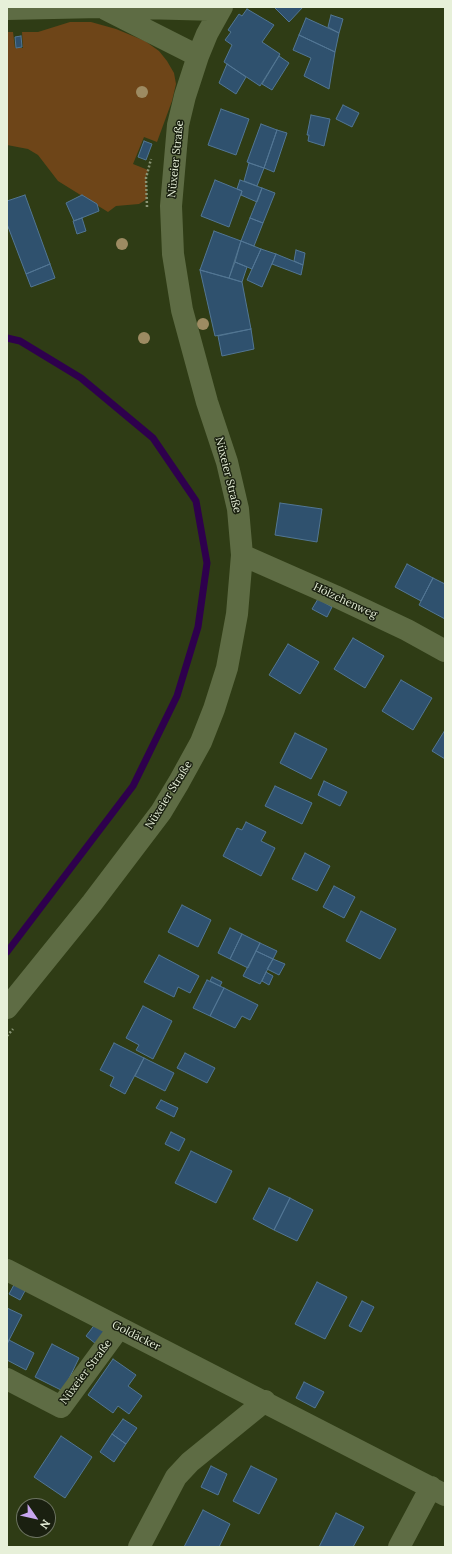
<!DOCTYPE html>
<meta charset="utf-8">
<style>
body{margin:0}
#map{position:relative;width:452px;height:1554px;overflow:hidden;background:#2f3c15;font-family:Lora,serif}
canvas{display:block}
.frame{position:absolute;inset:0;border:8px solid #e7f0d9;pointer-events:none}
.north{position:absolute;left:16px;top:1498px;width:40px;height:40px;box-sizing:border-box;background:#1a2010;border:1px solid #6c7360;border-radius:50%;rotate:124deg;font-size:11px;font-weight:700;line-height:16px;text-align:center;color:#e7f0d9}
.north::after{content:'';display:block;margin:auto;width:14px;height:18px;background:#c7a6ef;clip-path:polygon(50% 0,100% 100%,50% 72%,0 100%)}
</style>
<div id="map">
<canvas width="452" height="1554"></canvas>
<div class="frame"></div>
<div class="north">N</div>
</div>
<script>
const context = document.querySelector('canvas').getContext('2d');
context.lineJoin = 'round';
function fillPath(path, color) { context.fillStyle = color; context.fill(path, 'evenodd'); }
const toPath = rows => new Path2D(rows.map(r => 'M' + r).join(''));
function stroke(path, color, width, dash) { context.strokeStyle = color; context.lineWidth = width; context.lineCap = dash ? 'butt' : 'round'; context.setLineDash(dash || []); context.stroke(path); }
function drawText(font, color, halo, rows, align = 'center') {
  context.font = font + ' Lora,serif'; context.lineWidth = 3; context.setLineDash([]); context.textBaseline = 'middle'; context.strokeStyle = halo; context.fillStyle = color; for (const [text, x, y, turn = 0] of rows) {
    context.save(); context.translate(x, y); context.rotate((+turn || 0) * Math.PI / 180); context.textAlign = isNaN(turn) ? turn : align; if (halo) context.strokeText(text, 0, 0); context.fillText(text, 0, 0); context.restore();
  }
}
fillPath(toPath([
 [70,22,91,22,116,29,145,41,159,51,167,61,174,73,176,84,172,101,157,142,144,137,133,164,148,170,146,178,147,199,139,204,116,206,108,212,58,181,38,155,28,149,7,145,7,32,13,32,15,48,23,48,22,32,38,32]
]), '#6e4518');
stroke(toPath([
 [7,338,20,341,81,378,153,438,196,501,207,563,198,627,177,696,133,786,7,952]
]), '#2e004d', 7);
const building = toPath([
 [274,7,303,7,289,22,274,7],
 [247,9,274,25,262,42,280,54,260,86,224,62,232,45,225,40,231,32,228,30,239,14,242,16,247,9],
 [331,15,343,19,339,33,328,27,331,15],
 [306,18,339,33,335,52,299,35,306,18],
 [299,35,335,52,329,89,304,76,311,58,293,50,299,35],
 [21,36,22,47,16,48,15,37,21,36],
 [279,56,289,63,272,90,262,84,279,56],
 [227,64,246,77,236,94,219,83,227,64],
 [343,105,359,113,352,127,336,119,343,105],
 [221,109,249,119,236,155,208,145,221,109],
 [311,115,330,119,324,146,308,141,309,135,307,135,311,115],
 [261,124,277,130,264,168,247,162,261,124],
 [277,130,287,133,274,172,264,168,277,130],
 [144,141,152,144,146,160,138,157,144,141],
 [249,163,264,168,257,186,244,181,249,163],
 [215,180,242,191,229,227,201,216,215,180],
 [240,180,262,188,257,202,241,195,242,191,237,189,240,180],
 [262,188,275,193,263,223,250,218,262,188],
 [25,195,50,264,26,274,7,224,7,201,25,195],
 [82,195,97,204,99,211,74,221,66,203,82,195],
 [82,218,86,231,77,234,73,221,82,218],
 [250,218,263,223,254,246,241,241,250,218],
 [214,231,241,241,229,278,200,270,214,231],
 [241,241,261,249,252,269,235,262,241,241],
 [261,249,276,254,262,287,247,280,261,249],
 [296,250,305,253,303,265,294,261,296,250],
 [276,254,303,265,301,275,272,264,276,254],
 [235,262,247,267,242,282,229,278,235,262],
 [50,264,55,278,31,287,26,274,50,264],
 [200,270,242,282,251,329,215,336,200,270],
 [251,329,254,349,222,356,218,336,251,329],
 [280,503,322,509,317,542,275,535,280,503],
 [407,564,433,578,421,601,395,587,407,564],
 [433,578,445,584,445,619,419,605,433,578],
 [318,599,332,607,327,617,312,609,318,599],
 [353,638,384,656,365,688,334,669,353,638],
 [288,644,319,662,300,694,269,675,288,644],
 [401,680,432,698,413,730,382,711,401,680],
 [445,730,445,759,432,751,445,730],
 [295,733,327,749,311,779,280,763,295,733],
 [324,781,347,792,340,806,318,795,324,781],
 [275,786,312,803,302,824,265,806,275,786],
 [246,822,266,832,261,841,275,848,261,876,223,856,237,828,242,830,246,822],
 [305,853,330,866,317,891,292,879,305,853],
 [334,886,355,897,344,918,323,907,334,886],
 [182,905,211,920,198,947,168,932,182,905],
 [361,911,396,929,380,959,346,941,361,911],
 [230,928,242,934,230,959,218,953,230,928],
 [242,934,260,943,248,968,230,959,242,934],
 [260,943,277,951,273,959,256,951,260,943],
 [256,951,273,959,260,984,243,976,256,951],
 [159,955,199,976,190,993,178,987,174,997,144,982,159,955],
 [273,959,285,964,279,975,267,969,273,959],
 [266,972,273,976,269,985,262,981,266,972],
 [212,977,222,982,220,986,210,981,212,977],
 [207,980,224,988,210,1016,193,1008,207,980],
 [224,988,258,1005,250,1020,242,1016,235,1028,210,1016,224,988],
 [143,1006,172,1021,153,1059,136,1050,139,1045,126,1038,143,1006],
 [114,1043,144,1058,125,1094,110,1086,114,1077,100,1070,114,1043],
 [185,1053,215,1068,207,1083,177,1068,185,1053],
 [144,1058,174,1073,165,1091,135,1076,144,1058],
 [161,1100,178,1108,174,1117,156,1108,161,1100],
 [171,1132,185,1139,179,1151,165,1144,171,1132],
 [191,1151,232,1171,216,1203,175,1183,191,1151],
 [269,1188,290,1198,274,1230,253,1219,269,1188],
 [290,1198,313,1210,297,1241,274,1230,290,1198],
 [317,1282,347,1297,325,1339,295,1324,317,1282],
 [15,1283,26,1289,20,1300,9,1294,15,1283],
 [362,1301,374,1307,361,1332,349,1326,362,1301],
 [7,1308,22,1315,7,1344,7,1308],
 [96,1323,107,1328,96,1344,86,1336,96,1323],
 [9,1340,34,1353,26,1370,7,1360,7,1344,9,1340],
 [52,1344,79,1358,63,1391,35,1377,52,1344],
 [113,1359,136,1375,128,1386,142,1396,129,1414,118,1406,113,1413,88,1395,113,1359],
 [304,1382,324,1392,315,1408,296,1398,304,1382],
 [123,1419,137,1428,126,1444,112,1434,123,1419],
 [112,1434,126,1444,114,1462,100,1452,112,1434],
 [61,1436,92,1457,65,1498,34,1477,61,1436],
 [211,1466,227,1474,218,1495,201,1487,211,1466],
 [251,1466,277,1479,259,1514,233,1501,251,1466],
 [203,1510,230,1524,219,1547,184,1547,203,1510],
 [336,1513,364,1527,353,1547,319,1547,336,1513]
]);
fillPath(building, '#2f516e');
stroke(building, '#527694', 1);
stroke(toPath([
 [147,207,146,178,151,159],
 [7,1036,13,1029]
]), '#899475', 2.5, [2, 2]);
stroke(toPath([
 [7,9,100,7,219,10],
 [107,10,198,56],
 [242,555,335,596,407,630,445,651],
 [7,1008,92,903,161,812,179,782,201,742,214,709,227,668,237,614,242,555,238,509,227,462,207,402,182,310,173,254,171,206,178,125,185,96,198,56,207,34,222,7],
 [7,1270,445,1495],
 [7,1379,61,1407,119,1328],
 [139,1547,176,1477,190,1462,265,1401],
 [399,1547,431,1487]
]), '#5e6c44', 22);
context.fillStyle = '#9d8b62';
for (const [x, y] of [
 [142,92],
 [122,244],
 [203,324],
 [144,338]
]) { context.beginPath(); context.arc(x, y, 6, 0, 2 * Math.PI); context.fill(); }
drawText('11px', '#e7f0d9', '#1a2010', [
 ["Nüxeier Straße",176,159,-84],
 ["Nüxeier Straße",228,475,76],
 ["Hölzchenweg",345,601,25],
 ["Nüxeier Straße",169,795,-58],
 ["Goldäcker",136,1336,27],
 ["Nüxeier Straße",86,1372,-53]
]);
</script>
